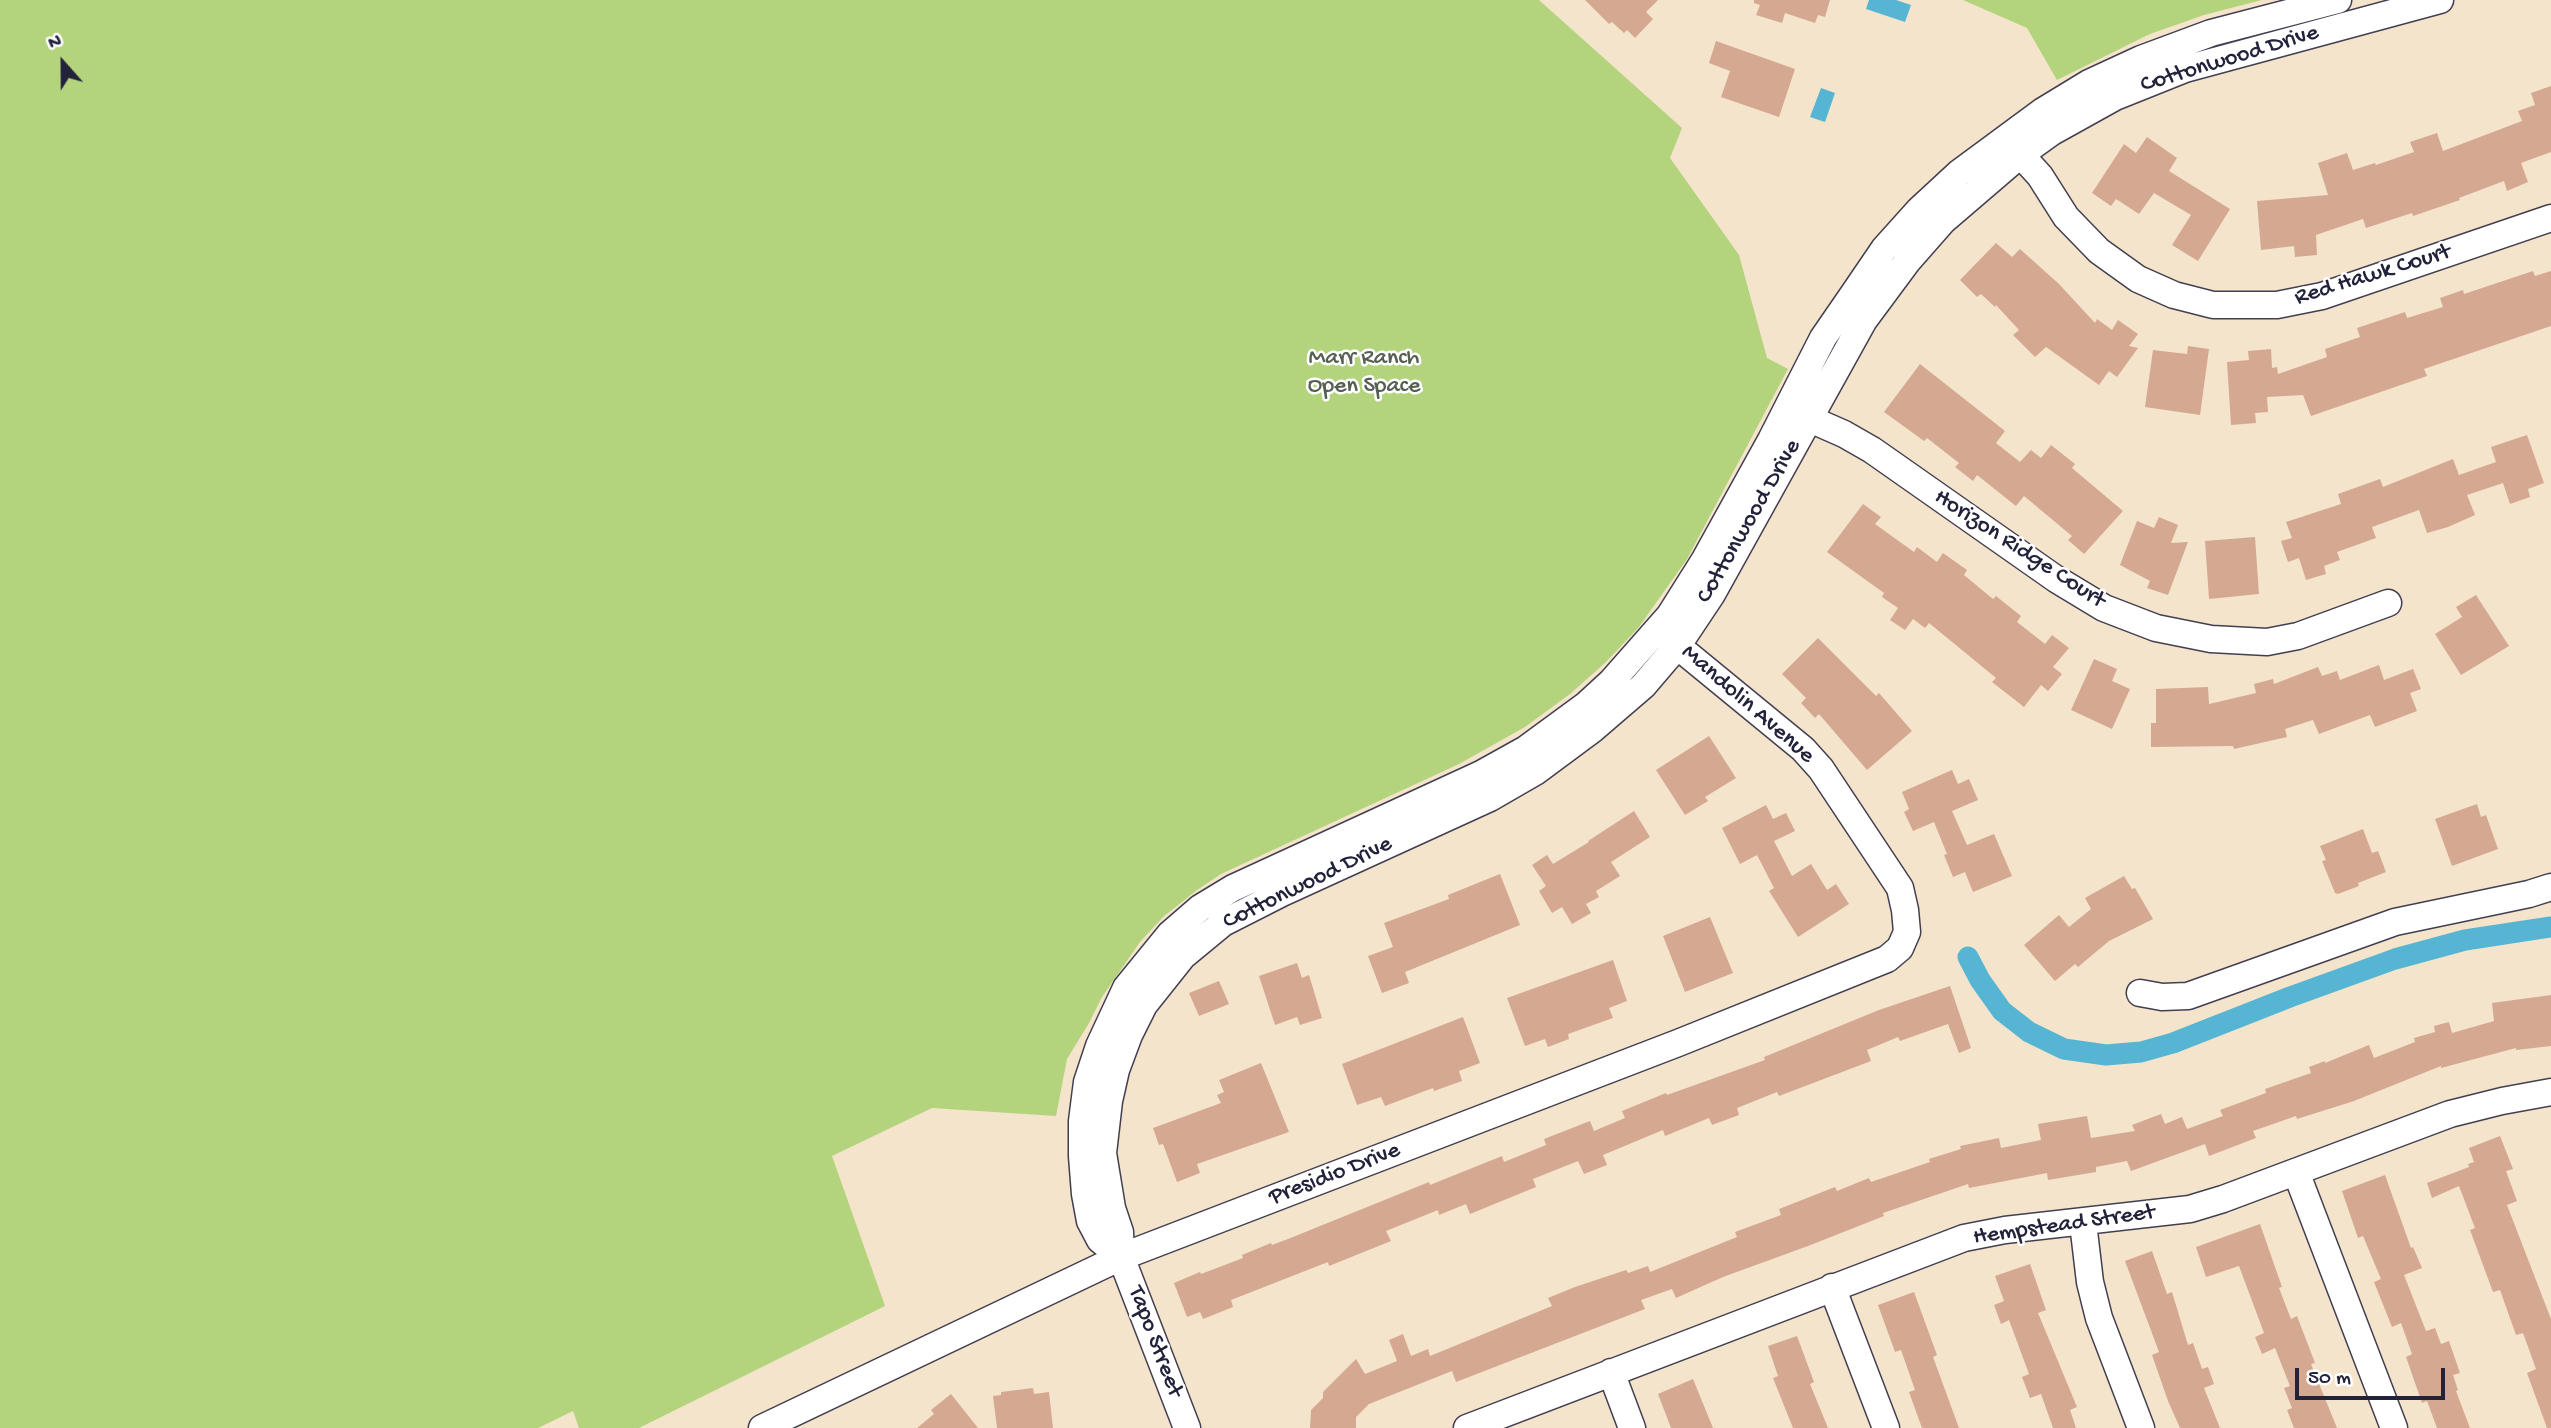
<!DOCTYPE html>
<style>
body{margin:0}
#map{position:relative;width:2551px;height:1428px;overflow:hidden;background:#f4e4cb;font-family:"Gochi Hand",sans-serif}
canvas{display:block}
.north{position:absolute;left:28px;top:28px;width:70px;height:70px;-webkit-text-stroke:5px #fff;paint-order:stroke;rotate:339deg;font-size:19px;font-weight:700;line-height:28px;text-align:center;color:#22223b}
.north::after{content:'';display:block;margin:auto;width:24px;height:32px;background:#22223b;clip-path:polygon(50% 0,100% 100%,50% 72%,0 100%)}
.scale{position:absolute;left:2295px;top:1368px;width:150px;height:32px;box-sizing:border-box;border:4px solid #22223b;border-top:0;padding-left:9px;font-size:21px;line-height:24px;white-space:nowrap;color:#22223b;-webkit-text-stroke:5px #fff;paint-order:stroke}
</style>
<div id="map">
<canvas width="2551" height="1428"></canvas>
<div class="north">N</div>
<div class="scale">50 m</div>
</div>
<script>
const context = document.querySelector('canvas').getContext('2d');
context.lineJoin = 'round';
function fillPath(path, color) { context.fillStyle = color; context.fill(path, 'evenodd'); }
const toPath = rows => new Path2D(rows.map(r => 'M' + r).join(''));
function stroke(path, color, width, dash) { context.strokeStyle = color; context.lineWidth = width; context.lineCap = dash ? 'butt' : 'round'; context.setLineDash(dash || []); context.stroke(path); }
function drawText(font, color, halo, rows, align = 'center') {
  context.font = font + ' "Gochi Hand",sans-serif'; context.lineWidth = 5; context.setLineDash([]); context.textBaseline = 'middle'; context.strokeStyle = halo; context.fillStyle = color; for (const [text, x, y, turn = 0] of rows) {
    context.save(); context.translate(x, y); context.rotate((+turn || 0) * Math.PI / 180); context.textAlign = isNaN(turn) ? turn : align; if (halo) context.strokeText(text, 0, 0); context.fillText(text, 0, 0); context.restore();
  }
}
fillPath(toPath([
 [0,0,1539,0,1682,128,1670,158,1739,255,1767,358,1788,369,1687,559,1639,627,1606,662,1570,694,1525,727,1459,764,1221,874,1197,890,1163,917,1140,942,1102,997,1089,1023,1067,1059,1056,1116,932,1108,832,1156,885,1306,639,1428,579,1428,573,1411,538,1428,0,1428],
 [1963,0,2262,0,2204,15,2150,34,2057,80,2027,28]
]), '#b3d47c');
fillPath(toPath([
 [1869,0,1896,0,1911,5,1905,22,1866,9],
 [1821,88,1835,93,1825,122,1810,117]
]), '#55b5d3');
stroke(toPath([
 [1968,957,1980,980,2002,1011,2029,1032,2064,1049,2106,1055,2141,1052,2173,1043,2290,997,2395,959,2465,940,2551,927]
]), '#55b5d3', 21);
fillPath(toPath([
 [1585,0,1658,0,1646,12,1653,19,1635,38,1627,30,1624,33,1612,22,1609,24],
 [1754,0,1830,0,1825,17,1818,15,1815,23,1785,13,1782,23,1756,15,1760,5,1754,3],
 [1716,41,1795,69,1779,117,1721,97,1730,71,1709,63],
 [2551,86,2551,152,2521,163,2528,182,2507,191,2504,181,2459,198,2460,200,2413,216,2412,213,2366,228,2363,219,2316,235,2317,255,2295,257,2294,246,2261,250,2257,201,2328,195,2318,163,2347,153,2353,170,2375,163,2376,165,2414,152,2410,142,2437,133,2443,151,2522,121,2518,111,2535,105,2531,93],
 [2147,137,2177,158,2169,171,2230,209,2198,261,2172,245,2191,215,2154,193,2139,214,2116,199,2111,206,2092,193,2124,144,2136,153],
 [1996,243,2012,257,2020,249,2059,284,2095,323,2097,319,2112,330,2118,320,2138,334,2129,346,2138,348,2117,377,2109,371,2099,385,2046,347,2035,357,2013,335,2019,330,1996,305,1995,307,1981,294,1977,297,1960,280],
 [2533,271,2535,276,2551,271,2551,326,2424,369,2427,376,2311,416,2303,395,2267,397,2268,412,2255,413,2256,423,2231,425,2227,362,2249,360,2248,351,2271,349,2272,368,2277,367,2278,374,2327,357,2325,349,2360,337,2357,328,2405,312,2407,318,2443,307,2440,298,2463,290,2464,294],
 [2188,346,2209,349,2200,415,2145,407,2153,350,2187,354],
 [1920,364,2005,431,1996,443,2020,462,2031,450,2041,458,2051,445,2075,464,2072,468,2123,511,2084,554,2068,540,2072,536,2024,496,2016,506,1977,475,1973,481,1955,467,1959,463,1927,438,1924,441,1884,412],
 [2527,435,2544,483,2528,489,2530,497,2510,504,2503,483,2467,495,2475,515,2448,527,2427,533,2419,510,2372,527,2376,538,2337,552,2340,560,2324,566,2326,574,2306,580,2299,558,2288,562,2281,541,2292,538,2286,522,2341,504,2338,494,2380,479,2383,487,2453,459,2459,475,2496,462,2491,447],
 [1863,504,1881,517,1875,524,1914,552,1917,547,1937,562,1943,553,1967,570,1964,575,1993,599,1996,596,2021,616,2017,622,2045,644,2052,635,2069,648,2053,667,2062,674,2048,691,2041,685,2024,707,1992,682,1996,678,1929,623,1925,628,1913,619,1905,630,1890,620,1898,608,1882,597,1884,593,1827,552],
 [2159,517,2178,525,2171,543,2188,542,2168,595,2147,588,2150,581,2120,565,2137,521,2154,528],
 [2255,537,2259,594,2209,599,2205,541],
 [2476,595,2509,646,2461,675,2435,634,2462,617,2456,607],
 [1818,638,1876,696,1879,693,1912,731,1867,770,1819,714,1815,718,1801,703,1806,698,1782,674],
 [2094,659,2117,669,2112,681,2130,689,2112,729,2071,710],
 [2379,665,2384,680,2413,669,2421,689,2410,693,2417,711,2375,727,2370,715,2319,734,2313,720,2285,729,2287,737,2234,749,2233,746,2151,747,2151,723,2156,723,2156,689,2208,687,2209,704,2256,693,2254,684,2273,679,2274,684,2318,667,2322,676,2337,671,2340,680],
 [1709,736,1736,778,1705,797,1708,801,1685,815,1656,770],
 [1952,770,1958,784,1969,779,1978,800,1952,811,1967,845,1994,834,2012,876,1973,892,1965,872,1953,877,1944,855,1947,854,1934,822,1913,831,1904,812,1909,809,1902,792],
 [2477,804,2481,817,2486,815,2498,849,2452,866,2435,819],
 [1766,805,1773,819,1786,813,1795,831,1774,841,1792,876,1811,864,1827,890,1836,884,1849,904,1798,937,1769,891,1774,888,1757,855,1740,864,1722,828],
 [1634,811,1650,837,1611,862,1620,876,1596,891,1599,897,1586,904,1591,913,1572,924,1562,907,1552,913,1539,891,1546,886,1532,865,1547,855,1553,864,1589,842,1588,841],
 [2363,829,2372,853,2378,851,2386,872,2358,883,2359,886,2338,894,2335,893,2322,861,2326,860,2320,846],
 [1500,874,1520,925,1405,972,1409,983,1382,993,1368,956,1393,947,1384,923,1449,899,1448,895],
 [2124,876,2132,889,2135,888,2153,919,2109,941,2078,967,2075,964,2055,981,2024,945,2059,915,2069,927,2091,909,2085,898],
 [1710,917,1733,973,1685,992,1663,936],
 [1613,960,1627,1001,1609,1008,1613,1018,1568,1034,1569,1039,1548,1047,1545,1039,1525,1046,1507,998],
 [1297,963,1302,978,1309,975,1322,1018,1300,1025,1297,1017,1275,1025,1259,976],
 [1219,981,1229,1004,1199,1016,1189,993],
 [1950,986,1971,1048,1959,1053,1948,1024,1900,1041,1898,1037,1867,1050,1871,1061,1779,1096,1777,1092,1737,1108,1739,1115,1712,1125,1709,1118,1665,1136,1663,1130,1603,1155,1607,1165,1584,1174,1578,1161,1533,1179,1536,1187,1470,1214,1466,1204,1439,1215,1438,1210,1386,1231,1391,1241,1329,1266,1328,1262,1231,1300,1233,1307,1203,1319,1200,1312,1187,1317,1174,1283,1200,1272,1201,1274,1243,1258,1242,1255,1271,1243,1272,1245,1288,1239,1429,1182,1430,1185,1502,1156,1504,1162,1546,1145,1544,1139,1590,1121,1594,1131,1625,1118,1622,1111,1666,1093,1667,1095,1765,1060,1764,1057,1879,1010],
 [2551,995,2551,1046,2516,1050,2516,1048,2441,1068,2441,1066,2354,1101,2297,1119,2296,1116,2253,1131,2256,1138,2209,1156,2205,1144,2131,1171,2127,1161,2096,1167,2096,1172,2048,1180,2047,1173,1969,1188,1968,1184,1883,1213,1884,1216,1808,1246,1723,1277,1676,1298,1672,1289,1641,1300,1645,1309,1456,1382,1452,1371,1369,1404,1356,1417,1356,1428,1310,1428,1311,1410,1323,1398,1323,1392,1356,1359,1365,1374,1397,1361,1389,1340,1403,1334,1411,1356,1428,1349,1430,1356,1552,1306,1548,1298,1575,1287,1626,1270,1628,1273,1648,1266,1650,1272,1737,1237,1735,1232,1781,1215,1779,1209,1835,1187,1837,1191,1869,1178,1871,1182,1930,1162,1929,1159,1961,1149,1960,1146,1999,1138,2001,1148,2041,1140,2038,1124,2087,1116,2091,1138,2135,1131,2132,1125,2161,1114,2165,1124,2182,1117,2187,1129,2223,1116,2220,1110,2266,1093,2265,1089,2311,1073,2309,1067,2325,1061,2325,1063,2369,1045,2374,1058,2415,1042,2414,1038,2435,1032,2434,1026,2449,1022,2452,1033,2494,1021,2492,1003],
 [1463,1017,1480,1063,1459,1071,1462,1081,1434,1091,1433,1088,1385,1106,1381,1097,1357,1105,1342,1064],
 [1261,1063,1289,1132,1197,1164,1200,1173,1177,1182,1163,1144,1159,1145,1153,1128,1221,1103,1217,1095,1224,1092,1219,1080],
 [2500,1136,2513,1169,2506,1171,2517,1201,2507,1205,2551,1319,2551,1428,2547,1428,2527,1373,2536,1369,2523,1333,2516,1335,2500,1290,2493,1292,2470,1230,2475,1228,2459,1186,2432,1198,2427,1183,2469,1167,2468,1164,2474,1162,2469,1148],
 [2385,1175,2411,1248,2413,1247,2422,1268,2404,1275,2426,1331,2435,1328,2441,1344,2449,1341,2460,1373,2453,1375,2458,1390,2456,1391,2470,1428,2437,1428,2427,1401,2422,1403,2406,1357,2412,1354,2401,1323,2392,1327,2374,1282,2381,1279,2363,1236,2358,1238,2342,1191],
 [2260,1224,2282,1287,2279,1288,2291,1319,2297,1316,2315,1363,2311,1364,2337,1428,2294,1428,2287,1410,2292,1408,2284,1388,2290,1386,2275,1348,2262,1354,2255,1337,2264,1333,2239,1266,2206,1277,2196,1247],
 [2152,1251,2167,1294,2172,1292,2188,1345,2193,1343,2202,1369,2208,1367,2214,1384,2204,1388,2220,1428,2180,1428,2168,1401,2152,1355,2159,1352,2125,1261],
 [2030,1264,2046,1310,2038,1313,2077,1407,2070,1410,2076,1428,2053,1428,2041,1394,2030,1398,2022,1377,2029,1374,2009,1320,2001,1324,1994,1305,2004,1301,1995,1276],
 [1914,1292,1937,1355,1933,1357,1959,1428,1922,1428,1909,1392,1915,1390,1901,1350,1895,1352,1878,1305],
 [1797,1336,1814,1382,1810,1384,1828,1428,1793,1428,1773,1378,1778,1376,1768,1346],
 [1693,1379,1713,1428,1671,1428,1658,1394],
 [1033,1388,1034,1394,1049,1392,1053,1428,997,1428,993,1396,1001,1395,1001,1392],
 [951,1394,978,1428,917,1428,934,1414,931,1410]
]), '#d5a892');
const minor = toPath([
 [2009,142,2040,176,2066,217,2099,251,2138,279,2174,295,2213,305,2277,305,2322,296,2551,218],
 [1794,412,1844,434,1872,450,2056,579,2104,608,2156,628,2211,639,2267,642,2298,636,2388,603],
 [2140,993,2162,997,2188,996,2395,922,2529,894,2551,887],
 [2296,1172,2394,1428],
 [2083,1223,2090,1282,2099,1318,2141,1428],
 [1121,1257,1100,1240,1090,1221,1085,1194,1082,1156,1082,1121,1087,1082,1099,1046,1126,988,1170,934,1200,908,1233,888,1481,774,1526,749,1586,705,1611,682,1670,615,1704,561,1771,440,1823,338,1854,293,1884,249,1919,210,1959,173,2043,111,2089,83,2141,59,2211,33,2338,0],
 [1832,1287,1886,1428],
 [1611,1372,1632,1428],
 [762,1428,1121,1257,1678,1043,1887,959,1900,948,1907,932,1905,910,1900,888,1821,769,1803,749,1664,635],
 [1187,1428,1121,1257,1120,1232,1112,1208,1103,1153,1109,1101,1116,1070,1129,1035,1144,1005,1183,956,1223,923,1282,893,1490,798,1535,772,1593,729,1643,686,1678,645,1712,594,1864,320,1907,262,1943,221,2020,155,2052,132,2115,97,2185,69,2440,0],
 [1467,1428,1964,1238,2005,1230,2190,1209,2223,1199,2450,1114,2502,1101,2551,1092]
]);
stroke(minor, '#423f51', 29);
stroke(minor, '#fff', 26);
drawText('24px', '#22223b', '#fff', [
 ["Cottonwood Drive",2230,60,-17],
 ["Red Hawk Court",2373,276,-17],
 ["Cottonwood Drive",1750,522,-60],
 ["Horizon Ridge Court",2019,550,33],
 ["Mandolin Avenue",1747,705,41],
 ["Cottonwood Drive",1308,884,-26],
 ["Presidio Drive",1335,1175,-21],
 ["Hempstead Street",2064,1226,-8],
 ["Tapo Street",1154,1342,69]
]);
drawText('24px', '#556052', '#fff', [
 ["Marr Ranch",1364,359],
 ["Open Space",1364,387]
]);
</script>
